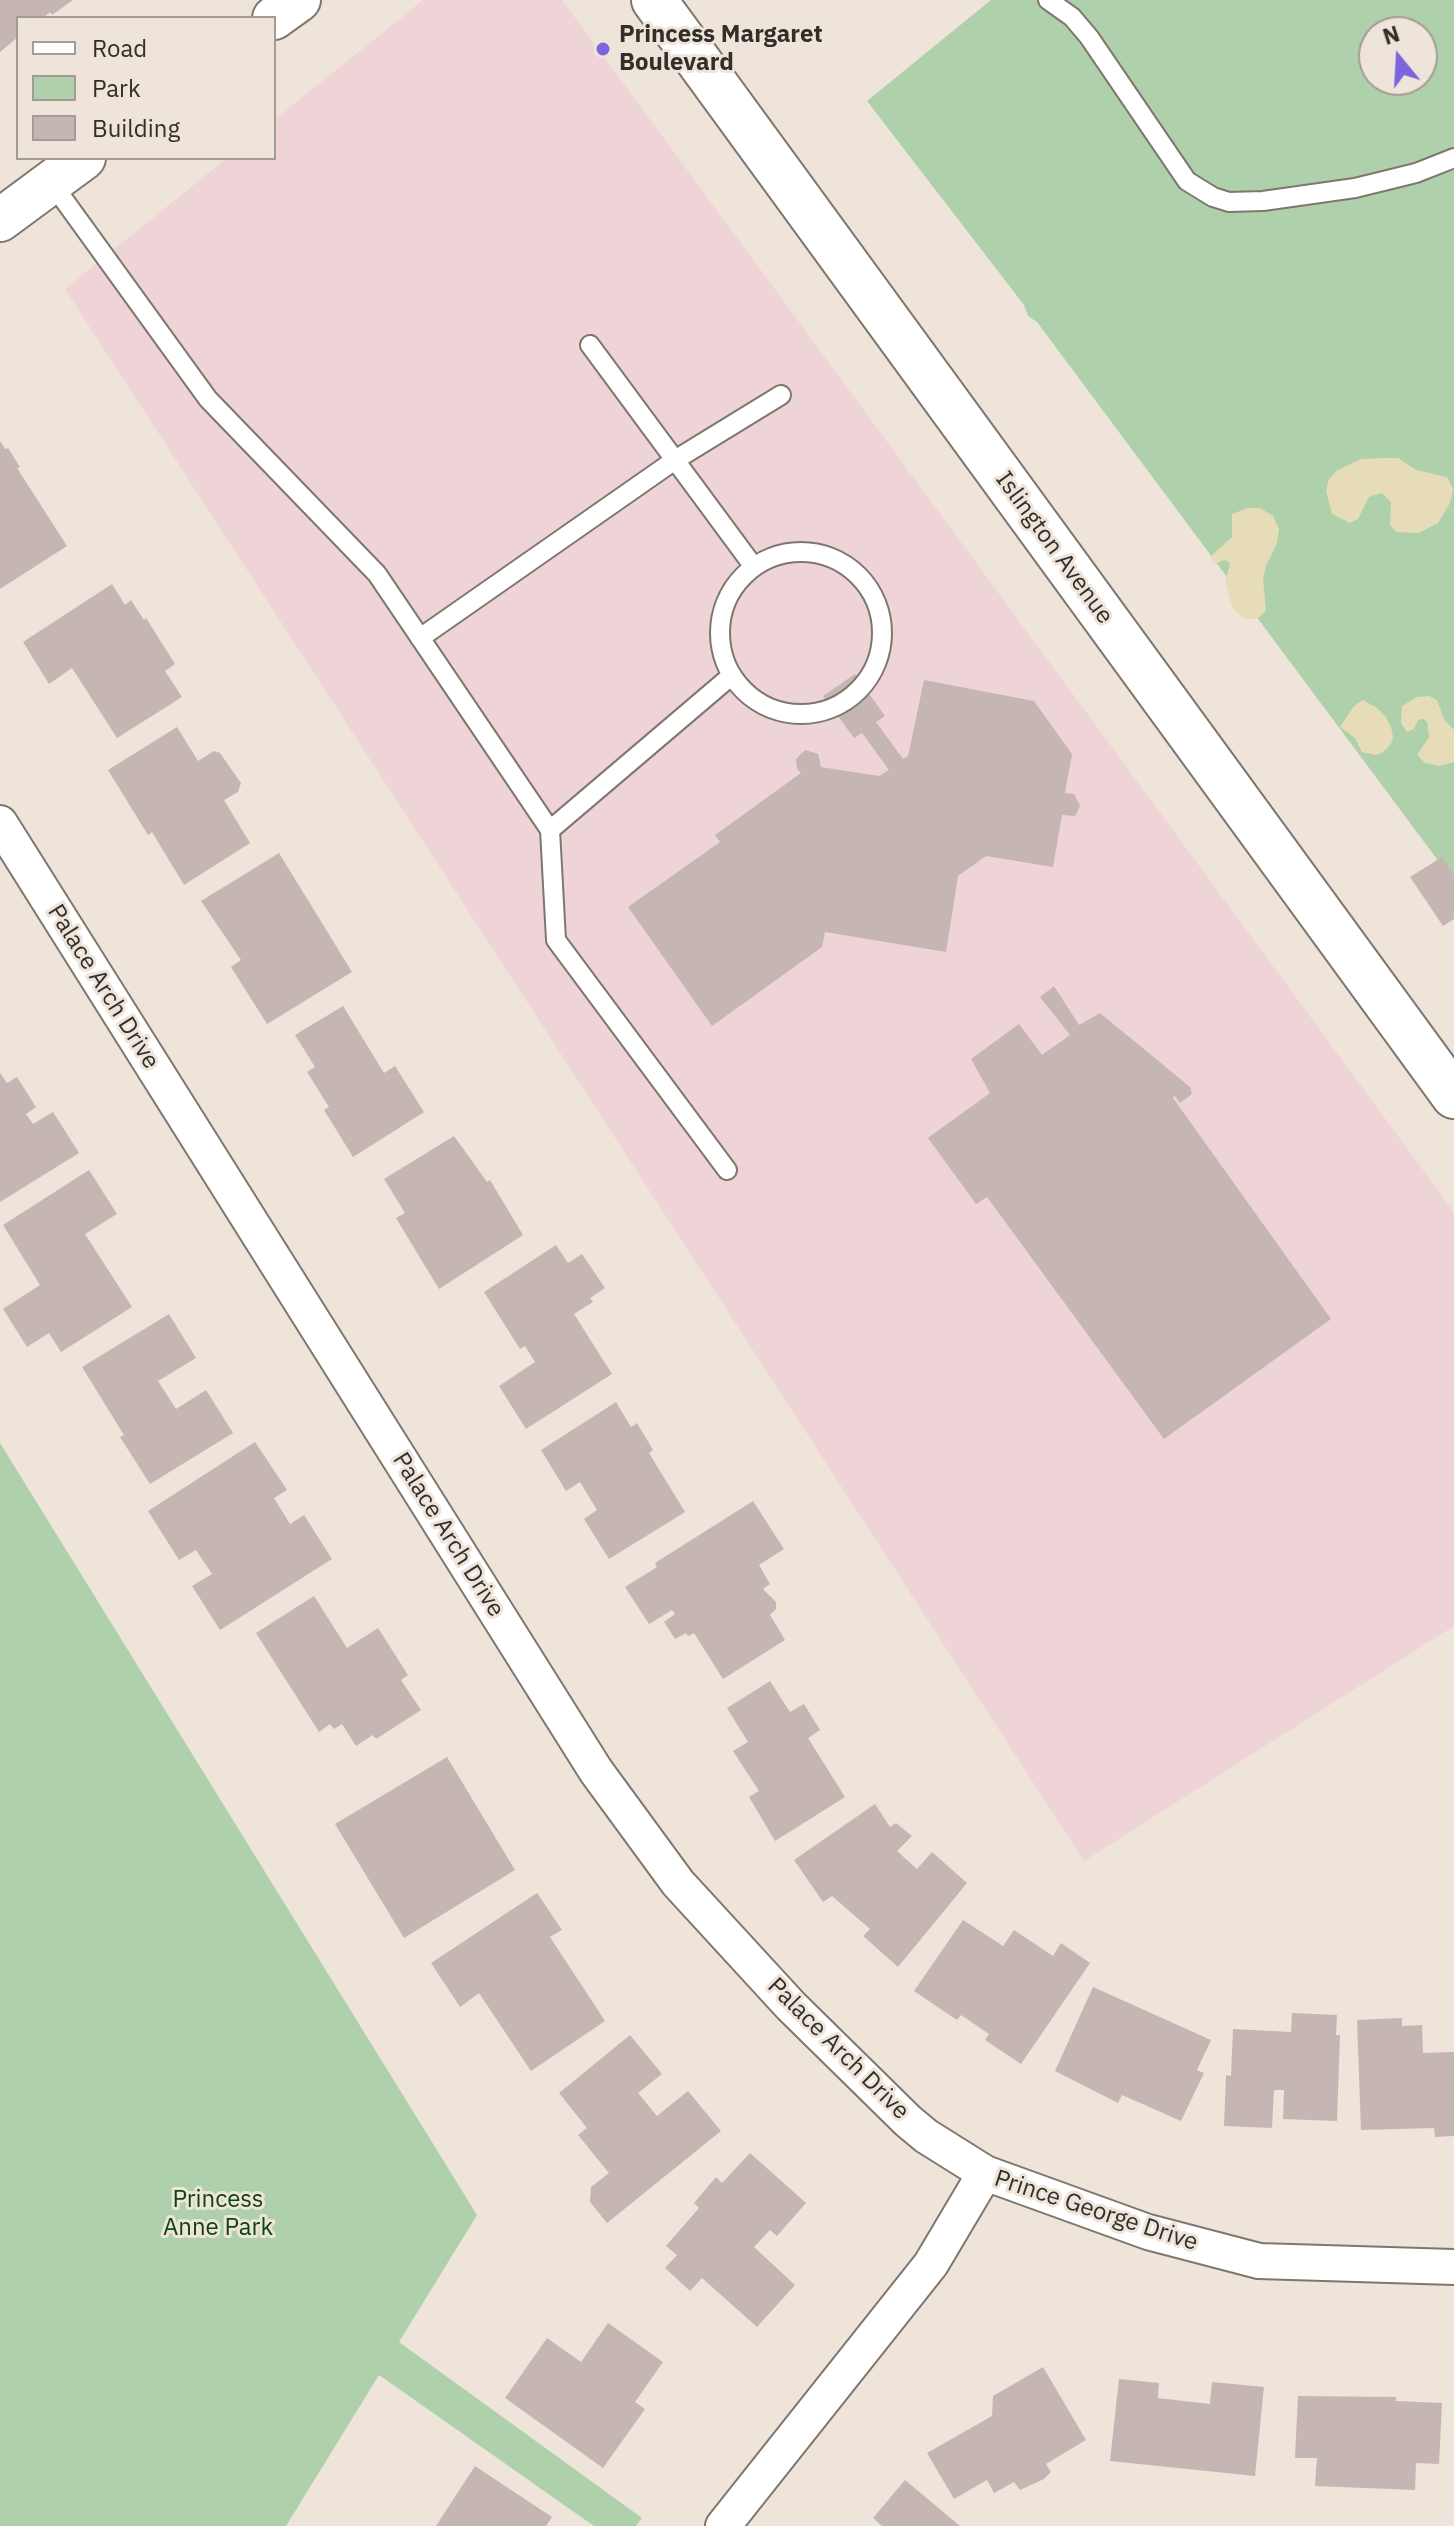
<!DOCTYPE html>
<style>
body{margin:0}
#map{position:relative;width:1454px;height:2526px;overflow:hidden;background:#eee4d9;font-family:"IBM Plex Sans",sans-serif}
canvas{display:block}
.legend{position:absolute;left:16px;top:16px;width:260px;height:144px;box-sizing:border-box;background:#eee4d9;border:2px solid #a39c93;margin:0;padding:10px 14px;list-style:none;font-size:24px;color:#322f2a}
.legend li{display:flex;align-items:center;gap:16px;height:40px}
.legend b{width:40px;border:2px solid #a39c93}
.north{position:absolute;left:1358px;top:16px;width:80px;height:80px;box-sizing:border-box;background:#eee4d9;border:2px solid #a39c93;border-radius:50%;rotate:342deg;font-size:22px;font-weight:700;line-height:32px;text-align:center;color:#322f2a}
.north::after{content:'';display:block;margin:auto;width:28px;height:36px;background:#7d65e0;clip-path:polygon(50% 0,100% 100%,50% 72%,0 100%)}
</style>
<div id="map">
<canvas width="1454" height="2526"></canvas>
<ul class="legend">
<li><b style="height:10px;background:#fff"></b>Road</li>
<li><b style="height:22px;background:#aed1ac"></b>Park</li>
<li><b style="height:22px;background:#c5b6b4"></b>Building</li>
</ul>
<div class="north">N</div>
</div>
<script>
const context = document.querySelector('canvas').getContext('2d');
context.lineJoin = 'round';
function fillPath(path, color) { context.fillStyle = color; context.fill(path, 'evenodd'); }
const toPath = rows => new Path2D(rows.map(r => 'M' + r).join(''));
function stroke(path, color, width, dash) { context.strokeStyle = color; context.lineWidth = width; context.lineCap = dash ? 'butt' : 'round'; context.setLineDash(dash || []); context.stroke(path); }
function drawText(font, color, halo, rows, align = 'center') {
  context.font = font + ' "IBM Plex Sans",sans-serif'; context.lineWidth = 6; context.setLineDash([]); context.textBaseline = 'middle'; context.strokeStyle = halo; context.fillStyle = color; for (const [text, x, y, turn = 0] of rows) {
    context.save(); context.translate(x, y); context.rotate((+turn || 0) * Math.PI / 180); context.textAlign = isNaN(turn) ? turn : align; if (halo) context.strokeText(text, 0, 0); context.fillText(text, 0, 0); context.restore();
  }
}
fillPath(toPath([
 [423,0,562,0,1454,1212,1454,1626,1084,1861,65,289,227,158,274,158,274,120]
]), '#efd4d7');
fillPath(toPath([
 [991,0,1454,0,1454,882,1037,322,1028,316,1024,305,867,101],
 [1374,32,1422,32,1422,80,1374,80],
 [0,1443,477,2215,399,2342,642,2518,636,2526,594,2526,379,2375,286,2526,0,2526]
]), '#aed1ac');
fillPath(toPath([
 [1383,458,1398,458,1416,470,1447,477,1453,489,1450,503,1438,523,1419,533,1396,532,1390,525,1391,502,1382,493,1369,497,1358,519,1350,523,1332,514,1326,491,1329,479,1336,471,1361,459],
 [1248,508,1260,508,1273,516,1279,529,1277,543,1266,566,1263,579,1266,610,1261,616,1255,619,1244,619,1236,612,1231,603,1225,580,1230,566,1229,562,1225,560,1214,564,1211,559,1212,555,1232,537,1232,514],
 [1429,696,1437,700,1444,719,1454,730,1454,762,1439,766,1425,763,1417,755,1429,737,1427,722,1423,719,1418,720,1414,729,1407,732,1401,723,1402,706,1417,697],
 [1363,700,1377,708,1386,717,1391,727,1393,737,1391,744,1382,753,1375,755,1362,752,1355,738,1340,727,1354,706]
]), '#e6dcb7');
fillPath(toPath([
 [0,0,73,0,52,15,50,12,43,18,18,18,18,37,0,52],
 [0,441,5,449,8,448,20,467,17,468,67,546,0,589],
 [112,584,125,605,131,600,144,620,146,618,175,664,165,671,182,697,117,738,72,668,49,684,23,642],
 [855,674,885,716,876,722,903,759,908,756,924,680,1034,701,1072,754,1065,793,1074,794,1080,806,1075,816,1062,815,1053,867,986,856,958,876,946,952,825,932,822,947,712,1026,628,907,720,842,715,835,801,773,797,769,796,759,805,750,818,754,821,767,879,776,889,770,862,733,854,738,823,696],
 [177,727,198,761,214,751,220,753,241,783,238,792,224,800,250,843,184,885,152,832,148,835,108,770],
 [279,853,352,972,267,1024,231,967,241,960,201,901],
 [1442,857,1454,875,1454,919,1443,926,1410,877],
 [1054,986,1079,1025,1100,1013,1190,1087,1192,1094,1180,1103,1174,1095,1173,1098,1331,1319,1164,1439,987,1197,976,1204,928,1138,990,1093,971,1059,1019,1024,1042,1055,1070,1035,1040,997],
 [343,1006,384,1073,395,1066,424,1112,353,1157,324,1110,329,1107,307,1072,315,1067,295,1035],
 [0,1073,7,1083,17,1077,36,1107,26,1114,33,1124,53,1112,79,1153,0,1202],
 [454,1136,487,1182,490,1180,523,1235,439,1289,396,1218,405,1213,384,1179],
 [89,1170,117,1214,85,1234,132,1307,61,1352,49,1333,27,1347,3,1309,40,1285,3,1225],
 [556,1245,568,1263,582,1254,605,1288,590,1298,593,1302,574,1314,612,1374,526,1429,499,1386,535,1362,525,1346,520,1349,484,1292],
 [169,1314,196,1358,158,1381,176,1409,206,1390,233,1433,150,1484,120,1437,124,1435,82,1367],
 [616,1402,631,1427,637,1423,653,1450,649,1453,685,1512,609,1559,584,1519,597,1510,580,1482,566,1491,541,1450],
 [255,1442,287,1490,274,1498,290,1524,304,1515,332,1559,220,1630,192,1586,212,1574,196,1550,179,1560,148,1511],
 [753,1501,784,1549,759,1565,770,1584,763,1589,776,1602,776,1609,770,1615,785,1640,723,1679,694,1633,688,1636,686,1633,675,1639,664,1622,675,1614,672,1610,649,1624,625,1587,657,1567,655,1563],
 [314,1596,347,1648,378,1628,408,1675,401,1680,421,1710,376,1739,373,1735,356,1746,342,1724,334,1729,330,1724,319,1732,256,1633],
 [770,1681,790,1712,804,1704,820,1730,808,1738,845,1797,775,1841,749,1797,759,1791,733,1751,748,1742,727,1708],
 [447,1757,515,1870,404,1938,335,1824],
 [875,1804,890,1827,896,1823,912,1836,897,1851,917,1869,932,1852,967,1883,898,1967,863,1936,870,1929,832,1896,823,1902,794,1860],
 [537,1893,562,1930,550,1937,605,2021,531,2071,479,1993,460,2007,431,1963],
 [963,1920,1003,1946,1014,1930,1053,1956,1061,1943,1090,1963,1021,2064,985,2040,989,2034,961,2015,957,2020,914,1991],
 [1093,1987,1211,2040,1197,2070,1204,2073,1181,2121,1122,2095,1118,2103,1055,2071],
 [1292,2013,1337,2015,1336,2035,1340,2035,1337,2121,1283,2119,1284,2090,1274,2090,1272,2128,1224,2126,1226,2075,1231,2076,1233,2029,1291,2032],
 [1402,2018,1402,2026,1422,2025,1423,2053,1454,2052,1454,2136,1435,2137,1434,2128,1361,2130,1357,2020],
 [630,2035,662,2074,638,2093,657,2116,688,2091,721,2131,607,2223,590,2202,591,2187,609,2173,578,2135,587,2128,559,2093],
 [750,2153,806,2203,777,2236,770,2230,754,2247,795,2285,757,2327,702,2278,690,2291,665,2268,677,2255,666,2246,699,2208,694,2203,716,2177,722,2183],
 [608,2323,663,2362,635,2402,645,2409,603,2468,505,2398,547,2338,581,2362],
 [1043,2367,1086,2440,1046,2464,1051,2472,1044,2479,1020,2490,1014,2482,994,2493,987,2480,954,2499,927,2453,992,2416,993,2396],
 [1119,2379,1159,2383,1158,2398,1210,2404,1212,2382,1264,2387,1255,2476,1110,2461],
 [1298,2396,1396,2397,1396,2401,1442,2403,1439,2464,1416,2463,1415,2490,1315,2486,1317,2458,1295,2458],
 [475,2466,552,2517,546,2526,436,2526],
 [905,2480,960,2526,882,2526,873,2518]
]), '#c5b6b4');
const service = toPath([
 [1048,0,1072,17,1089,37,1187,181,1213,197,1229,202,1263,201,1355,188,1416,173,1454,158],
 [51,182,208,399,377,574,550,830,731,676],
 [590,345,754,567],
 '720 633a81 81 0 1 1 162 0a81 81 0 1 1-162 0Z',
 [420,638,675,460,781,395],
 [550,830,556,940,727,1170]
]);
const minor = toPath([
 [0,823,596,1771,678,1883,791,2006,908,2121,926,2136,985,2173,1148,2232,1259,2261,1454,2267],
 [723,2526,931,2264,985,2173]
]);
const tertiary = toPath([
 [274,18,299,0],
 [0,220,84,158]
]);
const secondary = toPath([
 [654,0,1454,1096]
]);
stroke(service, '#7f776d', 22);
stroke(minor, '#7f776d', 38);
stroke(tertiary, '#7f776d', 46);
stroke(secondary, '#7f776d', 48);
stroke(service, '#fff', 18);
stroke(minor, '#fff', 34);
stroke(tertiary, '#fff', 42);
stroke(secondary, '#fff', 44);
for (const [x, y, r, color] of [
 [603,49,8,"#7d65e0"]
]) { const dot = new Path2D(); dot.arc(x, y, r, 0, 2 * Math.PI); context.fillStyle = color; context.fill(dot); stroke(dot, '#eee4d9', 3); }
drawText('bold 24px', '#322f2a', '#eee4d9', [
 ["Princess Margaret",619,35],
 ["Boulevard",619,63]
], 'left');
drawText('24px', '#322f2a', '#eee4d9', [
 ["Islington Avenue",1054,548,54],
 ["Palace Arch Drive",103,987,58],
 ["Palace Arch Drive",448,1535,58],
 ["Palace Arch Drive",838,2049,45],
 ["Prince George Drive",1096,2211,18]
]);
drawText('24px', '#0b470c', '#eee4d9', [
 ["Princess",218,2200],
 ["Anne Park",218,2228]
]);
</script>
